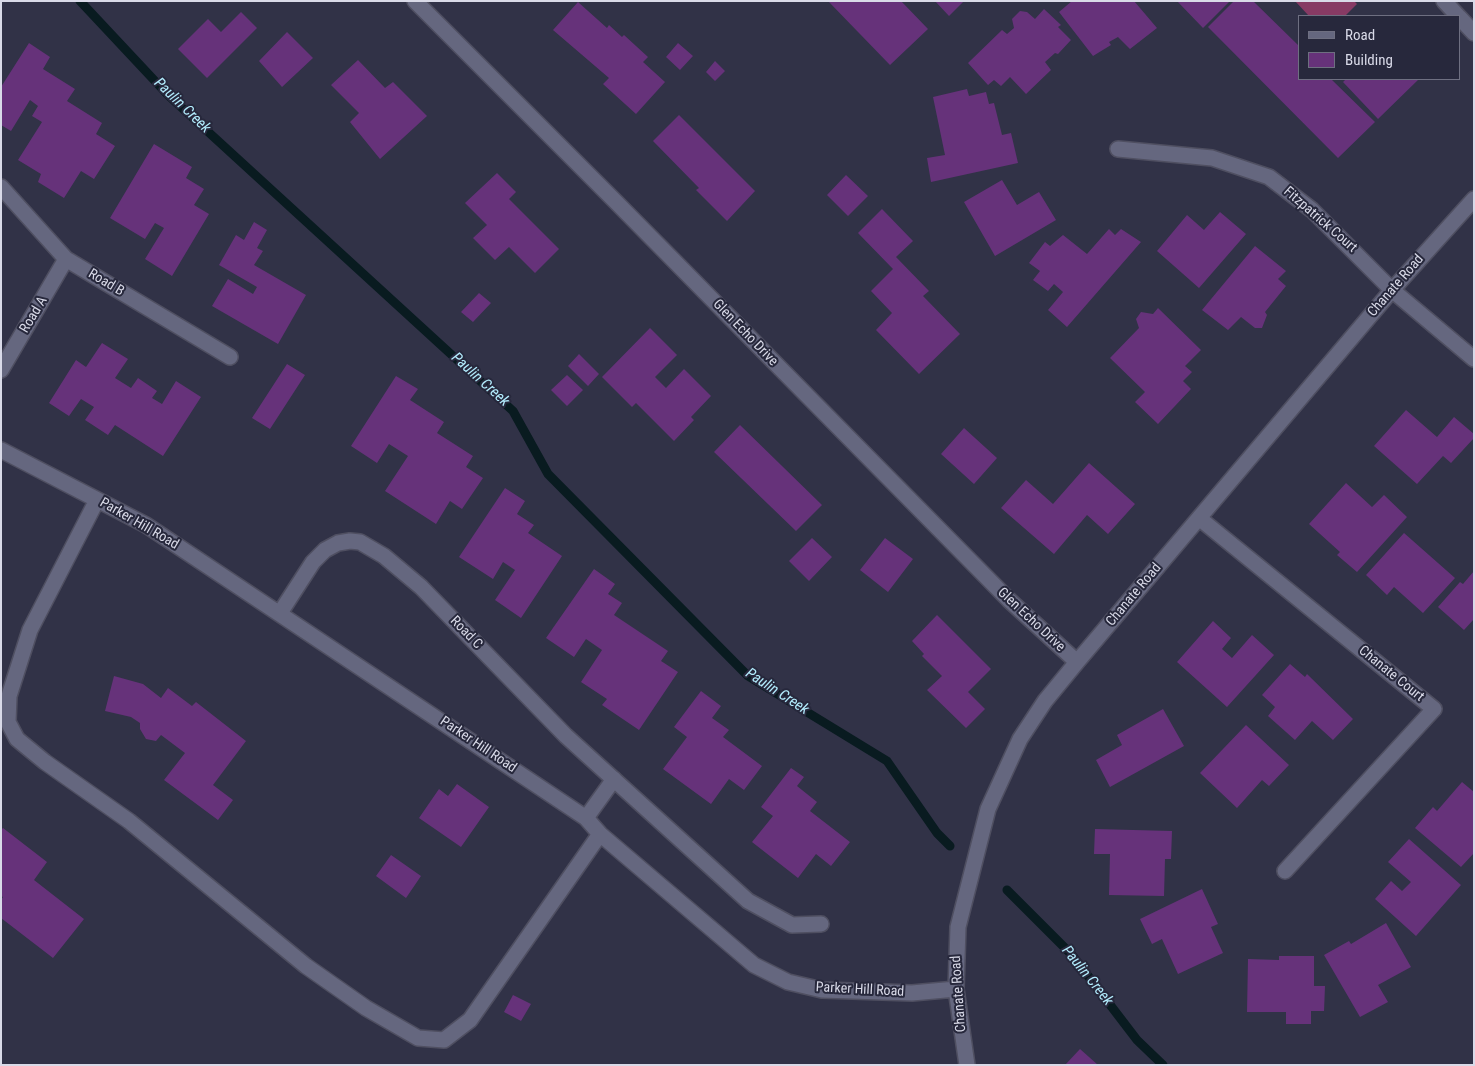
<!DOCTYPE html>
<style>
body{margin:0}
#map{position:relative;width:1475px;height:1066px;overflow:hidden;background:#313247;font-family:"Roboto Condensed",sans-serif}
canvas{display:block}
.frame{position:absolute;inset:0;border:2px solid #d9dae8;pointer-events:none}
.legend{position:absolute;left:1298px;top:15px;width:162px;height:65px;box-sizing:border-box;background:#27283c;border:1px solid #6e6f81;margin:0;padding:6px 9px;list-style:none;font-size:15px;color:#d9dae8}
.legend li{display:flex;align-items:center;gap:10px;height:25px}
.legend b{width:25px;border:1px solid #6e6f81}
</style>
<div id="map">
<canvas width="1475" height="1066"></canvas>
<div class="frame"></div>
<ul class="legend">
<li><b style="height:6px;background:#65677f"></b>Road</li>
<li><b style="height:14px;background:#66327a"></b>Building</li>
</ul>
</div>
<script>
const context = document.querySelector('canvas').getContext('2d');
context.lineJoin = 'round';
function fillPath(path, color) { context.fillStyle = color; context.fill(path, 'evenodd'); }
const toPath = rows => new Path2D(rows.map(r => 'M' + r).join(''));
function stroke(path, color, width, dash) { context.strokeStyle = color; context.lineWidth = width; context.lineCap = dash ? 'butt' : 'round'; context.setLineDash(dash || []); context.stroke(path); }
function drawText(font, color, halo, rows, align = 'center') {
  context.font = font + ' "Roboto Condensed",sans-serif'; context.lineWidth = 4; context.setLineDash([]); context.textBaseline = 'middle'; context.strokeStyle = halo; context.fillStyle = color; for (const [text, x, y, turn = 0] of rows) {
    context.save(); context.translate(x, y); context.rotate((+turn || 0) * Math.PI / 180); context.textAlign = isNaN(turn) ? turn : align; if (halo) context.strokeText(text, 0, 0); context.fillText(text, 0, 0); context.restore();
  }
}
fillPath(toPath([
 [1295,1,1354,1,1357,4,1345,16,1309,16]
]), '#873a64');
stroke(toPath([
 [80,1,169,96,513,411,548,474,748,676,887,761,937,833,950,846],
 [1007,890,1072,955,1137,1040,1163,1065]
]), '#091b20', 9);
fillPath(toPath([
 [828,1,901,1,928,29,890,65],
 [935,1,964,1,949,16],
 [1072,1,1134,1,1157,28,1130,49,1118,37,1109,42,1111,45,1093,56,1059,12],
 [1177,1,1230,1,1203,28],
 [1234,1,1253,1,1299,46,1299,79,1331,79,1375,122,1338,158,1208,27],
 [578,2,607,28,609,25,622,37,624,35,648,57,643,62,665,82,636,114,603,84,609,78,553,30],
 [1044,9,1061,25,1058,27,1071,40,1058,54,1055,53,1045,62,1051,70,1026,94,1010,77,1001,86,994,80,988,85,968,63,1002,30,1007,34,1014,28,1012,19,1020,11,1027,12,1035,19],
 [241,12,257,28,207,78,178,49,208,19,221,32],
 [287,32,313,58,282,87,259,61],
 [29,43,50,57,43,69,75,89,67,101,102,123,96,134,115,146,94,179,81,171,64,198,38,182,41,174,18,160,42,122,32,116,38,106,30,100,11,131,1,125,1,87],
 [678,43,693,56,680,70,666,57],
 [358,60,385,88,393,82,427,116,380,159,350,122,359,113,331,85],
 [715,61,725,71,715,81,706,72],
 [1346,79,1419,79,1378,119,1343,82],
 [967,89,969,96,986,92,989,104,994,103,1002,135,1011,133,1018,163,931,182,927,158,945,155,933,97],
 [679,115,755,191,727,221,696,190,699,188,653,141],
 [154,144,192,167,186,178,204,189,194,205,209,214,172,276,145,259,164,228,155,223,145,239,110,218],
 [497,173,516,192,509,199,559,249,535,273,509,247,495,260,473,238,487,225,465,203],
 [846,175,868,196,848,216,827,195],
 [1002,180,1017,205,1039,192,1056,220,995,256,964,202],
 [882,209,913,241,896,257,929,291,923,296,960,334,919,374,876,330,892,313,871,291,893,269,858,233],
 [1220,212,1246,234,1199,288,1157,251,1187,215,1204,230],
 [254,222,267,230,257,248,263,251,254,265,306,295,278,344,212,306,228,279,253,294,257,287,219,265,236,235,244,240],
 [1109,229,1115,235,1121,229,1141,242,1067,327,1048,310,1063,292,1054,284,1048,291,1033,280,1040,271,1029,263,1045,242,1050,246,1063,235,1087,254],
 [1255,246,1286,271,1278,279,1286,286,1265,312,1267,315,1262,328,1255,328,1241,317,1228,330,1202,310],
 [479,293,491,303,473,322,461,312],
 [1158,308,1201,350,1185,366,1192,372,1183,381,1191,389,1158,424,1135,402,1145,392,1110,358,1139,328,1136,319,1141,312,1153,314],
 [650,328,677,355,655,377,666,388,684,369,711,396,691,417,694,420,674,441,636,403,632,407,602,377],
 [102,343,128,359,115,378,131,388,138,378,157,391,152,398,162,404,176,381,201,397,163,456,115,425,108,435,85,420,94,407,81,399,69,416,49,403,76,360,86,367],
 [579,354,599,374,588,386,568,366],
 [287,364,305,375,270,429,252,418],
 [567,375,583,390,567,406,551,390],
 [396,376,418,389,410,400,444,422,437,433,473,456,466,467,483,478,462,509,450,501,436,524,385,491,408,456,389,444,377,463,351,446],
 [1406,410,1437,437,1454,417,1474,434,1474,438,1451,463,1443,456,1417,484,1374,446],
 [740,425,822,505,796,531,714,452],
 [964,428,997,458,974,484,941,454],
 [1089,463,1135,504,1108,534,1087,515,1054,554,1001,508,1026,480,1053,504],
 [1346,483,1372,507,1384,495,1407,517,1357,572,1337,555,1340,552,1309,524],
 [505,488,525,501,517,514,534,525,528,533,562,556,521,618,495,600,515,570,503,562,493,579,459,557],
 [1404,533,1455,578,1423,613,1394,587,1387,595,1366,575],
 [812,538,832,557,809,581,789,561],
 [885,538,913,559,888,592,860,570],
 [594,569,615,584,608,594,622,603,614,615,668,651,661,661,678,672,639,730,602,705,607,699,581,682,602,650,586,639,574,657,546,638],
 [1474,571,1474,619,1464,630,1438,607,1460,582,1463,584],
 [937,615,991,669,968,692,985,709,966,728,927,690,942,676,922,656,924,654,912,641],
 [1213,621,1231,638,1222,649,1232,658,1252,635,1274,655,1227,707,1177,662],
 [1290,664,1305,677,1307,674,1353,719,1333,740,1312,721,1295,740,1268,716,1275,707,1262,695],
 [114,676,143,684,161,698,168,688,192,706,196,702,246,741,213,785,233,800,218,820,164,780,185,753,161,735,156,741,146,739,140,729,140,723,131,717,105,711],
 [701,691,721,706,712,718,729,730,723,737,762,766,744,790,729,779,711,804,663,769,687,737,674,727],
 [1163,709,1184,746,1110,787,1096,760,1122,745,1117,735],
 [1246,725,1289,765,1269,786,1262,780,1237,808,1200,773],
 [791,768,804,777,797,786,817,802,810,811,850,842,831,866,816,854,798,878,752,842,773,816,761,807],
 [1462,782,1474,792,1474,853,1461,867,1415,828,1433,807,1437,811],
 [457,784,489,807,461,847,419,818,439,789,448,796],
 [3,828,47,862,34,880,84,919,53,958,1,918,1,900,3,897,1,896,1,830],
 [1095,829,1172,831,1171,859,1165,859,1164,896,1109,895,1110,854,1094,854],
 [1409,839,1461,885,1416,936,1375,899,1391,881,1402,891,1411,882,1388,862],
 [391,855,421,876,406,898,376,876],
 [1202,889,1218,924,1211,927,1223,953,1178,974,1162,939,1152,944,1140,919],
 [1386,923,1411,967,1378,985,1388,1002,1360,1017,1324,955,1349,941,1351,944],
 [1279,956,1314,956,1314,986,1325,986,1324,1011,1311,1011,1311,1024,1286,1024,1286,1012,1247,1012,1248,959,1279,960],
 [513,995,531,1004,521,1021,504,1012],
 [1080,1049,1098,1065,1065,1065]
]), '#66327a');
const minor = toPath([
 [415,1,616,202,1009,600,1077,662],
 [1444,1,1458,16],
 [1459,17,1474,33],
 [1118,149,1212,158,1269,177,1312,210,1392,290,1474,359],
 [1,187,66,259,230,357],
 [1,370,66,259],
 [1,450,146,525,586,818,600,834,754,965,788,982,822,990,912,993,956,989],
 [97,500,30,630,9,696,8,722,17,739,45,762,129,821,306,966,366,1008,418,1038,444,1040,470,1020,600,834],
 [1199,518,1434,709,1285,871],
 [280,613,313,562,325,550,338,543,350,541,360,542,384,556,421,587,566,736,748,901,792,925,821,924],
 [586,818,614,779],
 [967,1065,956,989,958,927,988,809,1020,739,1045,701,1077,662,1392,290,1474,199]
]);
stroke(minor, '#4f4f61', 18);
stroke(minor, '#65677f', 15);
drawText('14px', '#d9dae8', '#27283c', [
 ["Fitzpatrick Court",1320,220,41],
 ["Road B",106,283,31],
 ["Chanate Road",1396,286,-49],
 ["Road A",34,315,-59],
 ["Glen Echo Drive",745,333,46],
 ["Parker Hill Road",139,524,30],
 ["Chanate Road",1134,595,-50],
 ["Glen Echo Drive",1031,620,43],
 ["Road C",466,633,46],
 ["Chanate Court",1391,674,39],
 ["Parker Hill Road",478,745,34],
 ["Parker Hill Road",860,990,3],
 ["Chanate Road",959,994,-94]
]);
drawText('italic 15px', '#b3edfe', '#27283c', [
 ["Paulin Creek",182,106,44],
 ["Paulin Creek",480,380,42],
 ["Paulin Creek",777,692,33],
 ["Paulin Creek",1087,976,51]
]);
</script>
